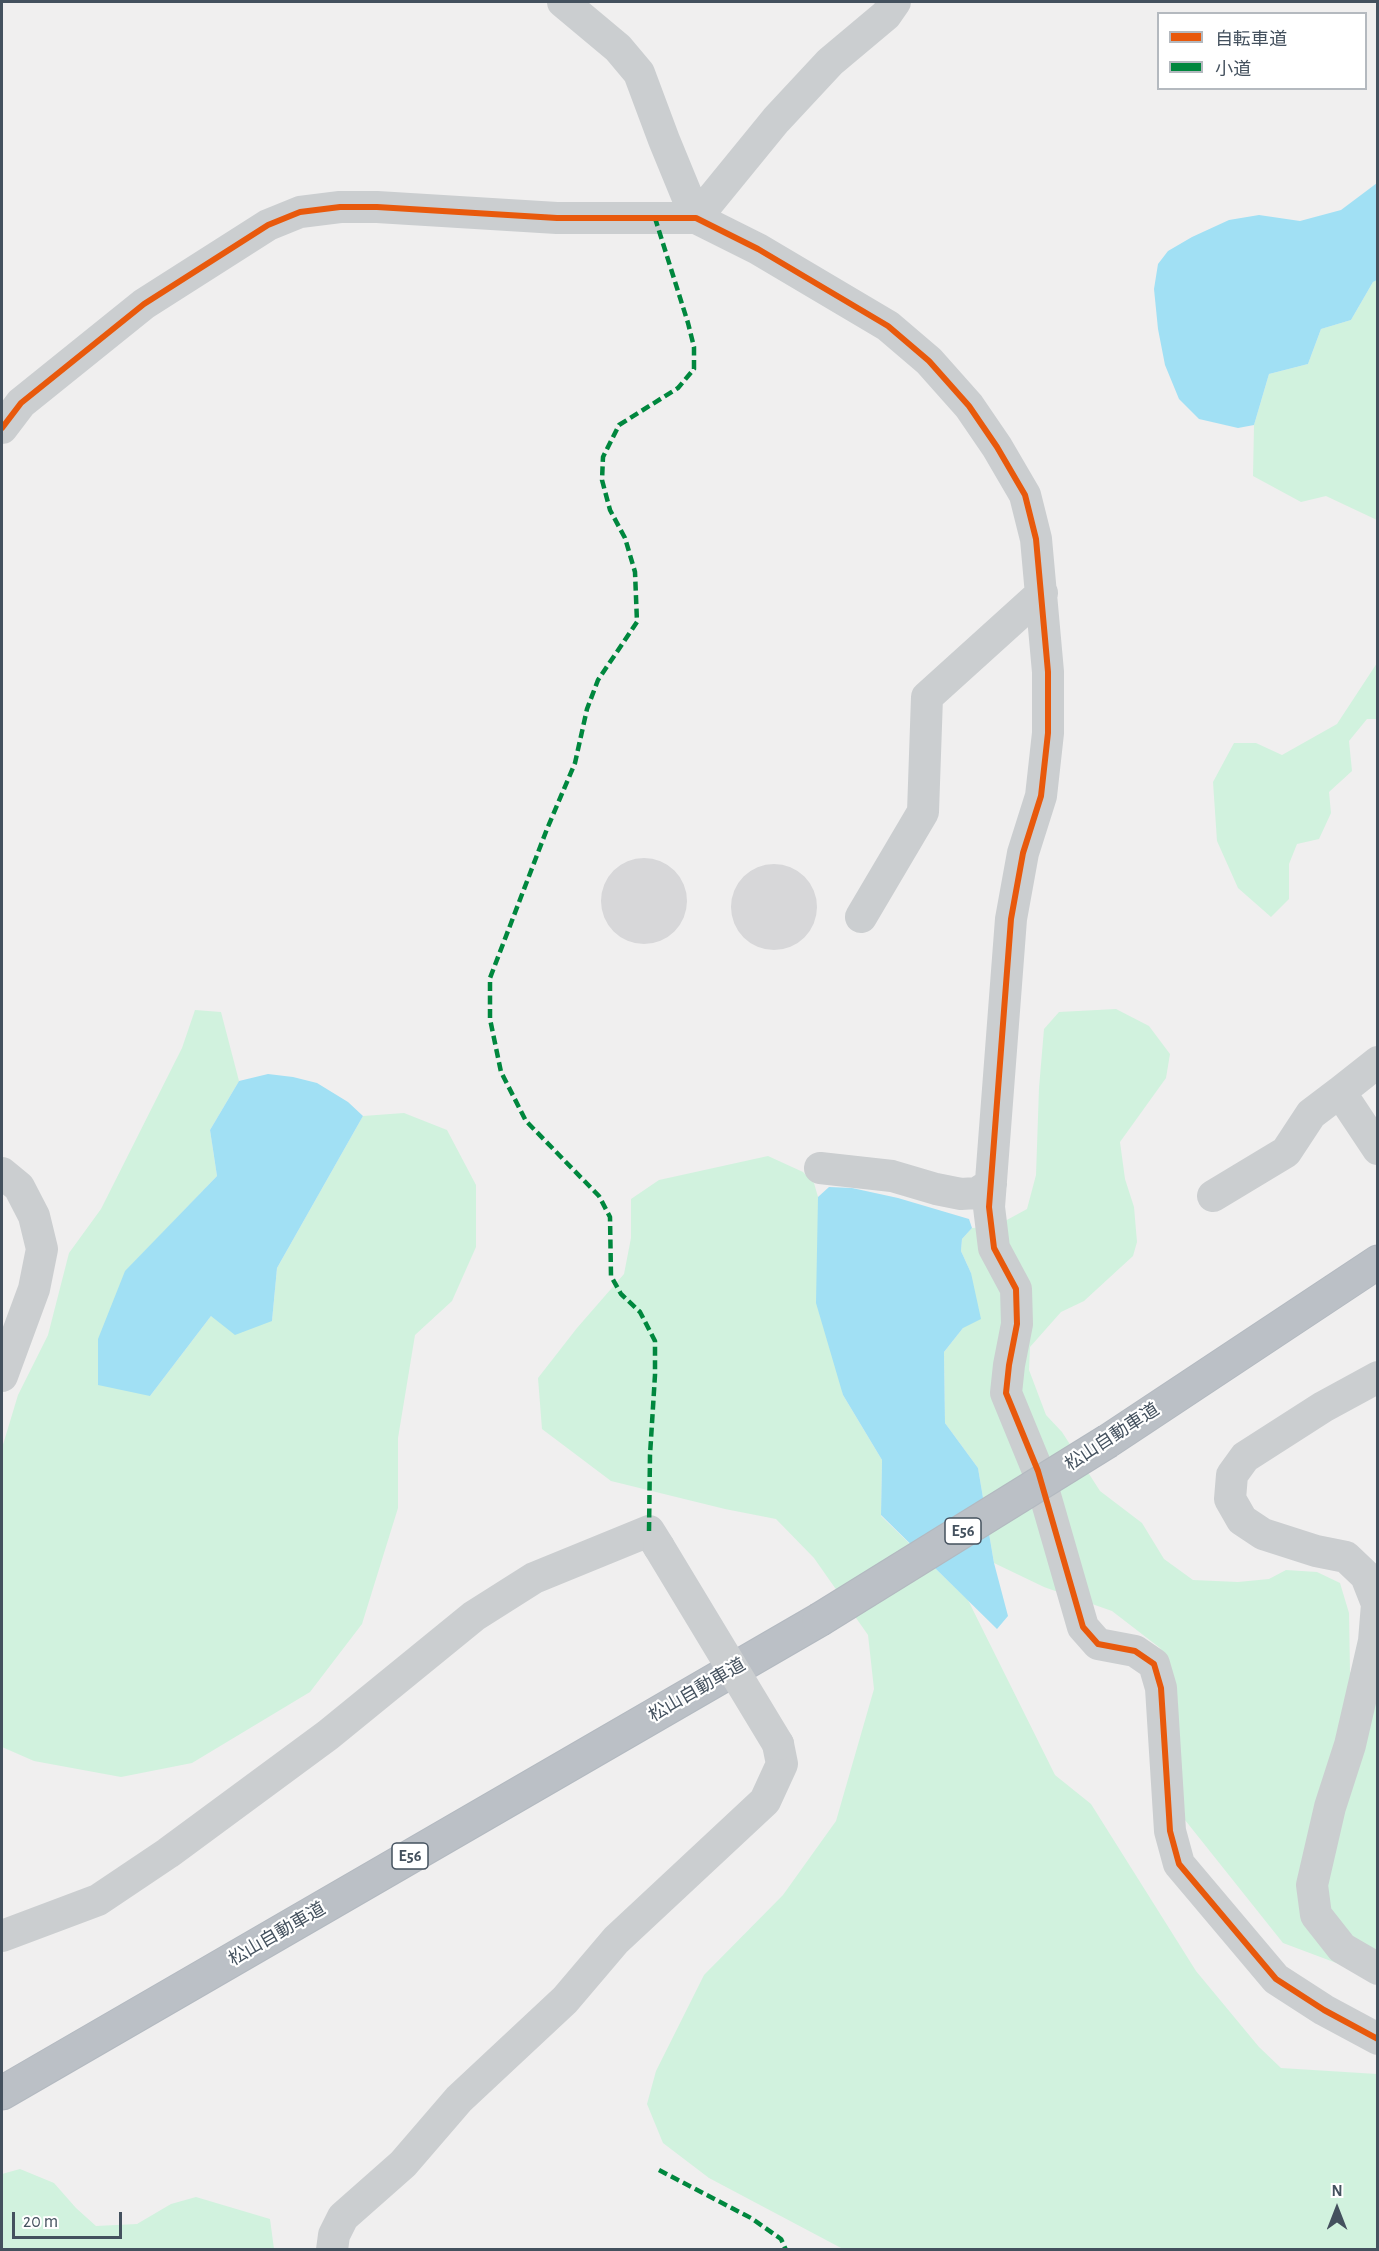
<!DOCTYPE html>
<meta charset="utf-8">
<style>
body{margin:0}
#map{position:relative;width:1379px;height:2251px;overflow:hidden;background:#f0efef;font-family:"Alegreya Sans","Noto Sans JP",sans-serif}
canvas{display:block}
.frame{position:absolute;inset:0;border:3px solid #44515e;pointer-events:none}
.legend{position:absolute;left:1157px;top:12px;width:210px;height:78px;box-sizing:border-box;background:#fff;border:2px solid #b4b9bf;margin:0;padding:8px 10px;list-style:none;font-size:18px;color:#44515e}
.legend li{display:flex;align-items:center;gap:12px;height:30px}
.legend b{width:30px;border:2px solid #b4b9bf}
.north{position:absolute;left:1307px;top:2179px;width:60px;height:60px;-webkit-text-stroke:4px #fff;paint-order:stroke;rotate:0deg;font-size:16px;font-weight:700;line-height:24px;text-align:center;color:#44515e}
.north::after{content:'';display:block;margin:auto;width:21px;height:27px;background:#44515e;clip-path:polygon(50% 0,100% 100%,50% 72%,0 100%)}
.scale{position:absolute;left:12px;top:2212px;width:110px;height:27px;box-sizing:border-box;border:3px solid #44515e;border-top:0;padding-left:8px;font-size:18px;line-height:21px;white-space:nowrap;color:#44515e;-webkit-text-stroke:4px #fff;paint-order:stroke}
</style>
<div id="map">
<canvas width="1379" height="2251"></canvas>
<div class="frame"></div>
<ul class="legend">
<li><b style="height:8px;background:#e8590c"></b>自転車道</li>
<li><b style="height:8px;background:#00873e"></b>小道</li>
</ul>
<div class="north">N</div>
<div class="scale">20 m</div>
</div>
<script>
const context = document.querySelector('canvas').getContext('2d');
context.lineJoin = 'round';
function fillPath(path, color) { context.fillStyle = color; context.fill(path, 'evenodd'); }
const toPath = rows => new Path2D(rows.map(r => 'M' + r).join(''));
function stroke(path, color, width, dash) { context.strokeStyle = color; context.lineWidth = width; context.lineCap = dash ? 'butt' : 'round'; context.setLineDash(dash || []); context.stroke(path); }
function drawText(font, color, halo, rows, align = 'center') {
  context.font = font + ' "Alegreya Sans","Noto Sans JP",sans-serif'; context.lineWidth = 4.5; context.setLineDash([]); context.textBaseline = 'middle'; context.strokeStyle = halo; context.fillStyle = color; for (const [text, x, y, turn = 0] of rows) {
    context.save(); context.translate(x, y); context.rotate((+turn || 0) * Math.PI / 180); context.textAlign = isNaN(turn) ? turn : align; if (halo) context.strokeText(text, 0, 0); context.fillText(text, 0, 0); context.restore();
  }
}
fillPath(toPath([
 [1377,280,1377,520,1326,496,1301,502,1253,476,1254,425,1269,374,1308,364,1321,329,1351,320,1373,282],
 [1377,663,1377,719,1367,719,1349,741,1352,771,1329,792,1331,813,1319,839,1297,844,1289,864,1289,899,1271,917,1238,888,1217,841,1213,782,1234,743,1256,743,1282,755,1337,724],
 [1116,1009,1149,1026,1170,1054,1166,1078,1120,1142,1125,1179,1134,1207,1137,1242,1133,1256,1084,1301,1061,1312,1030,1347,1029,1370,1046,1415,1062,1432,1100,1491,1142,1523,1164,1559,1193,1580,1238,1582,1269,1579,1286,1570,1317,1572,1340,1583,1349,1613,1350,1672,1359,1677,1377,1669,1377,1975,1371,1976,1283,1943,1185,1820,1175,1752,1178,1703,1160,1648,1112,1611,1044,1587,994,1563,978,1468,945,1423,944,1352,963,1328,971,1273,961,1251,962,1239,972,1228,994,1227,1027,1209,1036,1175,1039,1088,1044,1029,1059,1012],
 [195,1010,221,1012,239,1081,210,1130,217,1176,125,1272,150,1396,211,1316,272,1321,277,1268,363,1116,404,1113,447,1130,476,1185,476,1247,452,1301,415,1335,398,1438,398,1508,362,1624,310,1692,192,1763,121,1777,34,1761,2,1747,2,1448,18,1395,48,1335,69,1253,101,1209,182,1048],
 [768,1156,803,1172,814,1183,818,1197,843,1395,882,1460,881,1516,968,1600,1055,1775,1091,1804,1196,1971,1259,2047,1281,2068,1377,2074,1377,2249,843,2249,709,2178,663,2143,647,2104,656,2071,704,1975,783,1895,836,1821,874,1689,868,1635,814,1558,776,1519,725,1509,611,1481,542,1429,538,1378,577,1328,624,1274,631,1238,631,1199,659,1180],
 [20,2169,54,2183,76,2208,96,2226,137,2224,171,2204,196,2197,270,2219,274,2249,2,2249,2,2174]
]), '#d1f2de');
fillPath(toPath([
 [1377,183,1377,280,1373,282,1351,320,1321,329,1308,364,1269,374,1254,425,1238,428,1199,419,1179,399,1165,365,1158,329,1154,289,1158,264,1168,251,1192,237,1229,220,1259,215,1300,221,1341,210],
 [268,1074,293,1077,317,1083,348,1102,363,1116,277,1268,272,1321,235,1335,211,1316,150,1396,98,1385,98,1339,125,1271,217,1176,210,1130,239,1081],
 [829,1187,852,1188,898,1198,969,1219,972,1228,962,1239,961,1251,971,1273,981,1319,963,1328,944,1352,945,1423,978,1468,994,1563,1008,1616,997,1629,881,1515,882,1460,843,1395,816,1303,818,1197]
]), '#a1e0f4');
fillPath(toPath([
 '601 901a43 43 0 1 1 86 0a43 43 0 1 1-86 0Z',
 '731 907a43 43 0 1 1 86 0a43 43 0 1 1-86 0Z'
]), '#d7d7d9');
const motorway = toPath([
 [1108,1441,1378,1262],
 [2,2093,819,1620]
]);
stroke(motorway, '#b3b9c0', 35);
stroke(toPath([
 [563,2,618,48,639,73,664,140,696,218],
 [696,218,776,120,830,62,886,15,895,2],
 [2,428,21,403,144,304,268,225,300,212,340,207,377,207,557,218,696,218,758,249,888,326,929,361,969,406,997,447,1025,495,1036,539,1048,672,1048,733,1041,796,1023,853,1011,919,989,1207,994,1248,1016,1289,1017,1324,1009,1365,1006,1393,1038,1471,1083,1627,1098,1644,1135,1651,1154,1664,1161,1688,1170,1831,1179,1864,1276,1979,1324,2010,1378,2039],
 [861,917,923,812,927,697,1042,593],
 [1378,1062,1340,1092,1378,1149],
 [820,1168,892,1176,936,1189,961,1194,977,1193,991,1184],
 [2,1173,19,1187,34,1216,42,1249,34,1289,2,1376],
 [1213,1196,1286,1152,1311,1114,1340,1092],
 [1378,1377,1323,1407,1245,1457,1232,1475,1230,1499,1242,1520,1263,1534,1316,1551,1346,1557,1366,1576,1377,1604,1374,1641,1350,1745,1330,1807,1312,1885,1316,1915,1342,1948,1378,1969],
 [2,1936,98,1900,168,1853,328,1735,474,1616,534,1578,649,1531,659,1547],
 [332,2250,334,2235,343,2217,403,2164,459,2099,565,2000,616,1940,765,1801,782,1764,778,1744]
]), '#cbced0', 32);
stroke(motorway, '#bbc0c6', 33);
const motorwayBridge = toPath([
 [819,1620,1108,1441]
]);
stroke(motorwayBridge, '#b3b9c0', 35, []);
stroke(toPath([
 [659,1547,778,1744]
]), '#cbced0', 32);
stroke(motorwayBridge, '#bbc0c6', 33);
stroke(toPath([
 [649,1531,650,1455,655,1375,655,1341,640,1312,621,1294,611,1276,610,1217,599,1196,526,1121,501,1072,490,1019,490,978,547,829,575,763,587,709,598,680,637,622,635,572,625,538,610,510,602,480,603,457,619,425,678,388,694,369,694,347,688,323,655,218],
 [659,2170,751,2218,781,2239,786,2250]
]), '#00873e', 4.5, [9, 4.5]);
stroke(toPath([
 [2,428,21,403,144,304,268,225,300,212,340,207,377,207,557,218,696,218,758,249,888,326,929,361,969,406,997,447,1025,495,1036,539,1048,672,1048,733,1041,796,1023,853,1011,919,989,1207,994,1248,1016,1289,1017,1324,1009,1365,1006,1393,1038,1471,1083,1627,1098,1644,1135,1651,1154,1664,1161,1688,1170,1831,1179,1864,1276,1979,1324,2010,1378,2039]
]), '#e8590c', 6);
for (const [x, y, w] of [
 [963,1531,36],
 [410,1856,36]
]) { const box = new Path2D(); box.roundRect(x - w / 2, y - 13, w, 26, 4.5); context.fillStyle = '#fff'; context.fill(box); stroke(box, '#44515e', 1.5); }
drawText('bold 16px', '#44515e', null, [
 ["E56",963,1531],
 ["E56",410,1856]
]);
drawText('18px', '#44515e', '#fff', [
 ["松山自動車道",1112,1437,-33],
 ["松山自動車道",697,1690,-30],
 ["松山自動車道",277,1934,-30]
]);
</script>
